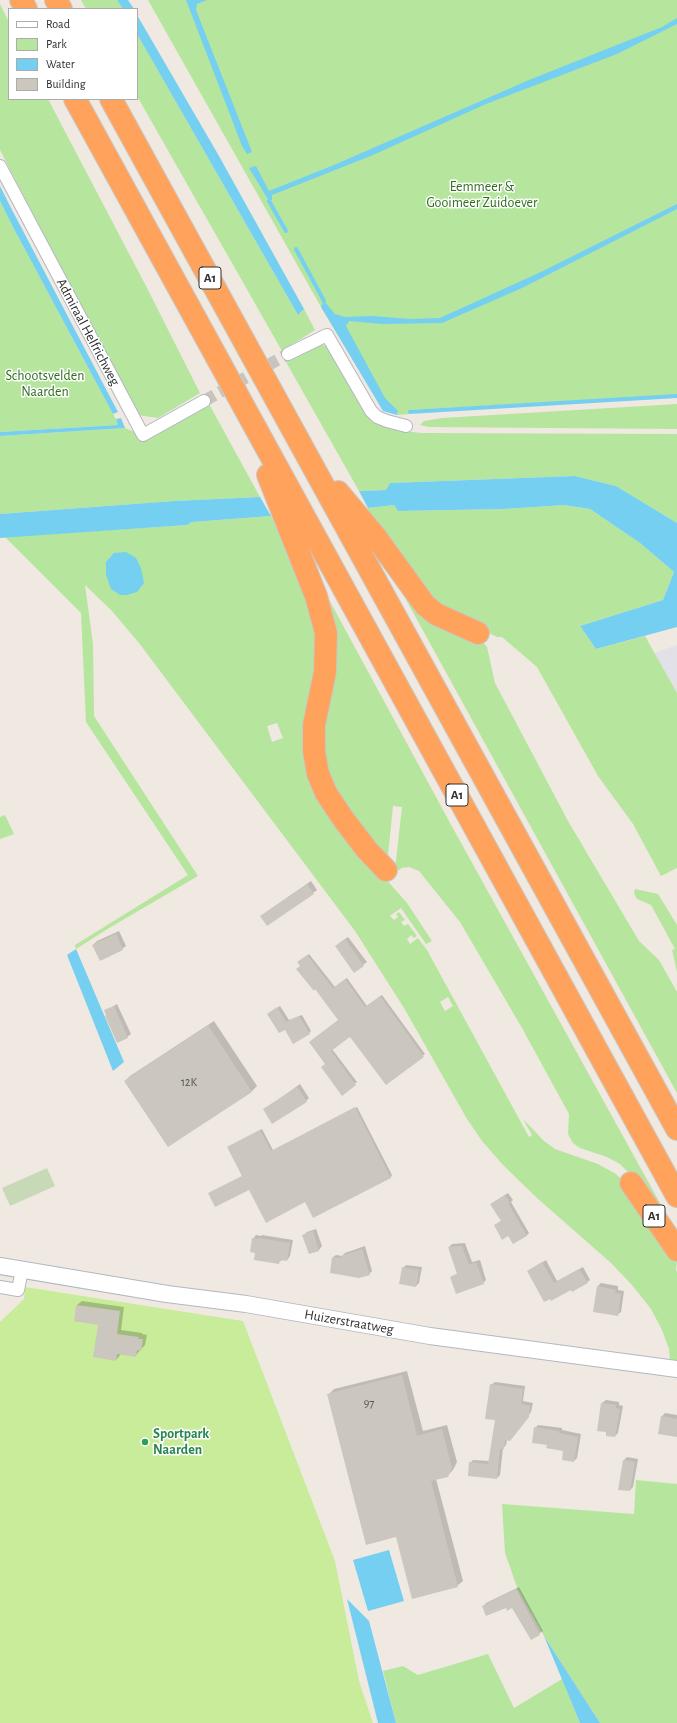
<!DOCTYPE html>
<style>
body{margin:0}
#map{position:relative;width:677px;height:1723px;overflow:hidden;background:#efe9e1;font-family:"Alegreya Sans",sans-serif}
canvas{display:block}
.legend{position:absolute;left:8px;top:8px;width:130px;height:92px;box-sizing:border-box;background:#fff;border:1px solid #ababab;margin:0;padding:5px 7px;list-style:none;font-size:12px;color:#2e2e2e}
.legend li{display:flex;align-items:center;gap:8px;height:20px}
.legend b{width:20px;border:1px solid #ababab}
</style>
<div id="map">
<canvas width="677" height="1723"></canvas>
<ul class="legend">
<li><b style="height:5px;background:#fff"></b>Road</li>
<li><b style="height:11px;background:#b6e59e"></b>Park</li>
<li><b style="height:11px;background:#75cff0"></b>Water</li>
<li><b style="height:11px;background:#cbc7bf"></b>Building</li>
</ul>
</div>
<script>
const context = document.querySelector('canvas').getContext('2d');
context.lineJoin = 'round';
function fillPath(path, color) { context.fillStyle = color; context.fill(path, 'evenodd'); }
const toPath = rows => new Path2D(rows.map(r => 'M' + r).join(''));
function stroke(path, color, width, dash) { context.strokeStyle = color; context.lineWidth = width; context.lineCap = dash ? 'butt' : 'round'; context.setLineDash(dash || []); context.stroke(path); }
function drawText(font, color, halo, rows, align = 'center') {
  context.font = font + ' "Alegreya Sans",sans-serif'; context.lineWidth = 3; context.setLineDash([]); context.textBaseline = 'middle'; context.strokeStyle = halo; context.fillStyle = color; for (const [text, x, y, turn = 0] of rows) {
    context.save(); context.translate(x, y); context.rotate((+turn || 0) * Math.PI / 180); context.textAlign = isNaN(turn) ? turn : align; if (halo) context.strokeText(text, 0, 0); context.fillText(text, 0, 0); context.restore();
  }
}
fillPath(toPath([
 [677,645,677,693,654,653]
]), '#e3e1e8');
fillPath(toPath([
 [81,0,117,0,123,9,86,9],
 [148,0,677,0,677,395,409,410,409,414,397,415,398,411,385,410,321,307],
 [0,4,9,22,9,99,48,99,147,288,200,393,158,418,137,415,0,150],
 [137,34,298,315,304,309,315,330,282,351,137,96],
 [0,201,14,229,119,425,0,432],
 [322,344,333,351,361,401,406,431,421,433,677,434,677,523,616,486,575,476,390,483,386,490,359,491,286,362],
 [209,404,260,497,174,501,0,514,0,436,125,428,148,438],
 [677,404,677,429,429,427,420,425,424,421,442,418],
 [394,505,398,511,504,509,564,505,590,509,640,543,674,572,663,600,580,626,596,649,645,636,677,693,677,868,661,876,633,824,598,776,537,667,502,637,497,637,439,609,366,510,368,508],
 [271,516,289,552,319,630,308,741,361,851,407,903,432,941,426,944,401,908,390,916,394,920,398,917,396,914,399,912,405,920,401,922,404,926,408,924,417,936,414,938,411,935,407,939,410,944,418,938,427,950,529,1137,532,1135,523,1119,544,1141,555,1149,598,1164,616,1174,621,1179,668,1246,677,1261,676,1270,677,1272,677,1363,670,1362,669,1349,662,1330,651,1309,632,1285,611,1263,537,1198,503,1165,482,1141,467,1119,404,1008,355,931,139,643,112,611,85,585,93,644,94,716,198,876,109,928,76,949,75,945,188,875,86,722,81,613,5,537,187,525,192,522],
 [277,723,283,738,272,742,267,726],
 [448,997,453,1006,445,1011,440,1002],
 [307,559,449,821,677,1234,630,1174,620,1164,607,1157,580,1148,573,1143,568,1134,569,1114,522,1028,460,922,419,871,409,867,401,868,400,870,395,869,402,807,393,806,387,865,323,774,326,691],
 [387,565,482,641,487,647,495,683,568,821,639,941,659,960,677,992,677,1093],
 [5,815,14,834,0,839,0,817],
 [635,889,658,894,677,925,677,972,672,950,675,949,651,905,637,899,634,893],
 [636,1480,677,1484,677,1723,600,1723,544,1636,518,1590,505,1553,502,1504,634,1514],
 [488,1654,514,1708,562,1679,580,1723,396,1723,383,1671,403,1666,418,1675]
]), '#b6e59e');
fillPath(toPath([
 [47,1168,55,1186,10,1206,2,1188]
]), '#c8d9b8');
fillPath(toPath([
 [25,1287,243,1321,335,1561,359,1681,373,1723,0,1723,0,1322,24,1299]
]), '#c9ec9a');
fillPath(toPath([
 [117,0,128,0,134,9,123,9],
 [186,0,207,0,197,4,196,10,252,152,247,154,242,146],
 [137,15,219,156,304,309,298,315,137,34],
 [677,18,677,24,617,54,486,104,373,155,272,195,272,200,269,201,249,168,256,166,269,191,334,165,529,80,662,27],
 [0,186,10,206,118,412,113,414,14,229,0,201],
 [677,204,677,209,522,288,442,323,383,324,349,321,346,326,385,398,398,411,397,415,383,411,321,307,324,301,335,314,345,317,372,316,410,319,440,318,543,271],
 [677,394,677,398,409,414,408,410],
 [121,418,125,428,0,436,0,432,118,425,116,419],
 [575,476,616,486,677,523,677,627,596,649,580,626,663,600,674,572,640,543,590,509,564,505,504,509,398,511,394,505,368,508,359,491,386,490,390,483],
 [260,497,271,516,192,522,187,525,0,538,0,514,174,501],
 [126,552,136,558,141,568,144,583,137,592,127,595,120,595,111,589,106,575,106,562,114,553],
 [76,949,124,1062,113,1071,67,955],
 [389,1550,404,1601,368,1611,353,1560],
 [347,1599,369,1621,396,1723,378,1723],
 [544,1636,582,1695,600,1723,580,1723]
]), '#75cff0');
fillPath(toPath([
 [311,881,317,890,313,893,265,913],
 [119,931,126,946,122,949,93,945,97,941],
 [348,937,367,962,354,971,339,943],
 [309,954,335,987,347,978,367,1006,382,995,425,1054,386,1084,350,1036,332,1049,357,1082,342,1094,326,1064,339,1020,301,966,300,961],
 [117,1004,131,1034,127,1037,105,1011],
 [280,1006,289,1020,302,1015,311,1031,309,1033,285,1028,268,1014],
 [214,1021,257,1086,252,1091,168,1146,125,1081,130,1076],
 [300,1084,309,1098,306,1101,264,1110],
 [357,1107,392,1175,391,1177,314,1216,305,1201,242,1176,229,1146,262,1129,273,1150],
 [508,1193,513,1200,511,1202,529,1233,526,1236,508,1235,495,1225,502,1220,494,1202],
 [316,1229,322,1246,319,1250,309,1253,304,1235,307,1232],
 [256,1235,261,1236,262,1235,293,1240,290,1256,287,1260,282,1260,278,1263,256,1252,253,1239],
 [465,1243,472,1262,480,1260,486,1280,483,1283,451,1277,458,1273,449,1247,452,1244],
 [365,1246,372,1271,369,1274,333,1257,336,1255,342,1256,345,1253],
 [546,1260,557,1281,583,1267,590,1280,587,1282,571,1288,551,1300,528,1271],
 [406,1265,422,1267,419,1283,416,1286,403,1268],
 [601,1283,618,1286,618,1290,624,1291,621,1312,617,1315,598,1286],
 [82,1301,124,1307,121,1330,142,1333,142,1334,147,1335,145,1345,135,1356,121,1354,116,1360,99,1324,75,1321,77,1305],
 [407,1371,423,1431,447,1425,457,1462,453,1470,447,1476,436,1479,463,1581,457,1586,397,1536,328,1395,334,1389],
 [495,1382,525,1386,523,1401,533,1403,531,1412,513,1437,507,1440,506,1445,503,1448,500,1475,497,1478,470,1463,473,1460,490,1461,496,1419,491,1385],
 [606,1400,619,1402,619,1405,623,1406,618,1433,615,1436,607,1431,598,1430,602,1403],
 [665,1413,677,1415,677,1436,662,1416],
 [538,1425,562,1428,562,1430,581,1434,577,1458,574,1461,564,1450,548,1444,535,1428],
 [627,1457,638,1459,633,1487,630,1490,624,1460],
 [519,1587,543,1631,531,1639,513,1607,484,1606,486,1603]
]), '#0003');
stroke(toPath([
 [269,201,286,231],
 [296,249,324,301]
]), '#75cff0', 4);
fillPath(toPath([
 [307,884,314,894,267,926,260,916],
 [116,934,123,950,100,961,92,945],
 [345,939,364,966,354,973,335,946],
 [307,955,333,988,345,979,365,1007,380,996,424,1057,386,1085,350,1037,331,1051,356,1085,342,1096,321,1067,325,1064,309,1042,338,1020,315,989,314,991,296,969,300,966,297,962],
 [114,1006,128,1038,117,1043,105,1016,106,1015,104,1010],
 [277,1007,286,1022,299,1016,310,1034,293,1044,285,1030,279,1033,267,1014],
 [208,1025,252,1092,168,1147,124,1081],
 [297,1087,307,1102,272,1124,263,1109],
 [355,1107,391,1178,313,1218,305,1202,266,1223,249,1190,215,1207,208,1193,242,1176,227,1147,260,1130,271,1151],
 [505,1195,510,1204,509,1205,527,1236,513,1244,508,1236,502,1240,494,1225,501,1221,490,1204],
 [313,1231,319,1251,309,1254,302,1235],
 [252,1238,258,1239,258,1238,290,1243,287,1261,280,1260,279,1264,254,1260,255,1253,250,1252],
 [462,1246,469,1265,476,1262,484,1284,456,1294,450,1277,457,1274,448,1247],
 [362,1249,370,1275,359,1278,330,1273,332,1257,340,1258,341,1256],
 [542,1262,554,1283,579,1269,588,1283,572,1292,571,1290,551,1301,550,1299,544,1302,527,1271],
 [402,1267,419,1270,416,1287,399,1284],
 [597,1286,616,1290,615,1293,621,1294,618,1316,593,1312],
 [76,1305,120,1311,117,1334,139,1337,138,1339,143,1339,141,1351,137,1350,136,1357,117,1354,116,1361,93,1357,98,1325,74,1321],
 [402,1375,417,1436,442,1429,452,1468,448,1477,431,1481,458,1587,412,1599,396,1537,366,1545,327,1394],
 [490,1384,523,1389,521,1404,530,1406,529,1417,510,1441,505,1440,504,1449,500,1449,497,1479,468,1476,469,1462,488,1464,495,1420,485,1419],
 [601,1403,616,1405,616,1408,620,1409,615,1437,606,1436,606,1432,597,1431],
 [661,1416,677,1419,677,1437,658,1434],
 [534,1427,559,1431,559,1433,578,1437,574,1462,562,1460,563,1451,546,1448,547,1445,532,1443],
 [623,1460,635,1462,630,1491,618,1490],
 [516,1589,540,1635,531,1640,512,1608,507,1611,506,1608,486,1616,482,1606]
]), '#cbc7bf');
stroke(toPath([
 [204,401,288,354]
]), '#c8c4bd', 12, [12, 6]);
const minor = toPath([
 [0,166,143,435,204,401],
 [288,354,327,335,371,411,377,417,387,421,406,426],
 [0,1287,18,1290,22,1270]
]);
const tertiary = toPath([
 [0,1266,167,1294,246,1304,430,1336,677,1369]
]);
const motorway = toPath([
 [21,0,26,9],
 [56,0,61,9],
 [75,99,677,1196],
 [111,99,677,1129],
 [268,475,316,596,326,633,325,672,314,725,314,751,318,774,326,793,344,820,367,850,386,870],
 [338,492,375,536,425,605,436,614,478,633],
 [631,1183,677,1250]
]);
stroke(minor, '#b4b7c1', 14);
stroke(tertiary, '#b4b7c1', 18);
stroke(motorway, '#c9c9c9', 24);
stroke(minor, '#fff', 12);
stroke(tertiary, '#fff', 16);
stroke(motorway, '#ffa35c', 22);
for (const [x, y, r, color] of [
 [145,1442,4,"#2e9e5b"]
]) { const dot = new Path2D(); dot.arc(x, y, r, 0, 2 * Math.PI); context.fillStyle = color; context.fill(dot); stroke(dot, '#fff', 1.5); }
drawText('12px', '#555452', null, [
 ["12K",189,1082],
 ["97",369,1403]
]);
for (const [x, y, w] of [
 [210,278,22],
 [457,795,22],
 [654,1216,22]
]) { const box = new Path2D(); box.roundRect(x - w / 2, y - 11, w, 22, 3); context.fillStyle = '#fff'; context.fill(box); stroke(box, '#2e2e2e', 1); }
drawText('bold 13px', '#2e2e2e', null, [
 ["A1",210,278],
 ["A1",457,795],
 ["A1",654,1216]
]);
drawText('14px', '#2c6e1b', '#fff', [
 ["Eemmeer &",482,187],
 ["Gooimeer Zuidoever",482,203],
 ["Schootsvelden",45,376],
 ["Naarden",45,392]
]);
drawText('14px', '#2e2e2e', '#fff', [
 ["Admiraal Helfrichweg",88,332,62],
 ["Huizerstraatweg",349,1322,10]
]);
drawText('bold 14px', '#27864d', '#fff', [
 ["Sportpark",153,1434],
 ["Naarden",153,1450]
], 'left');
</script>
